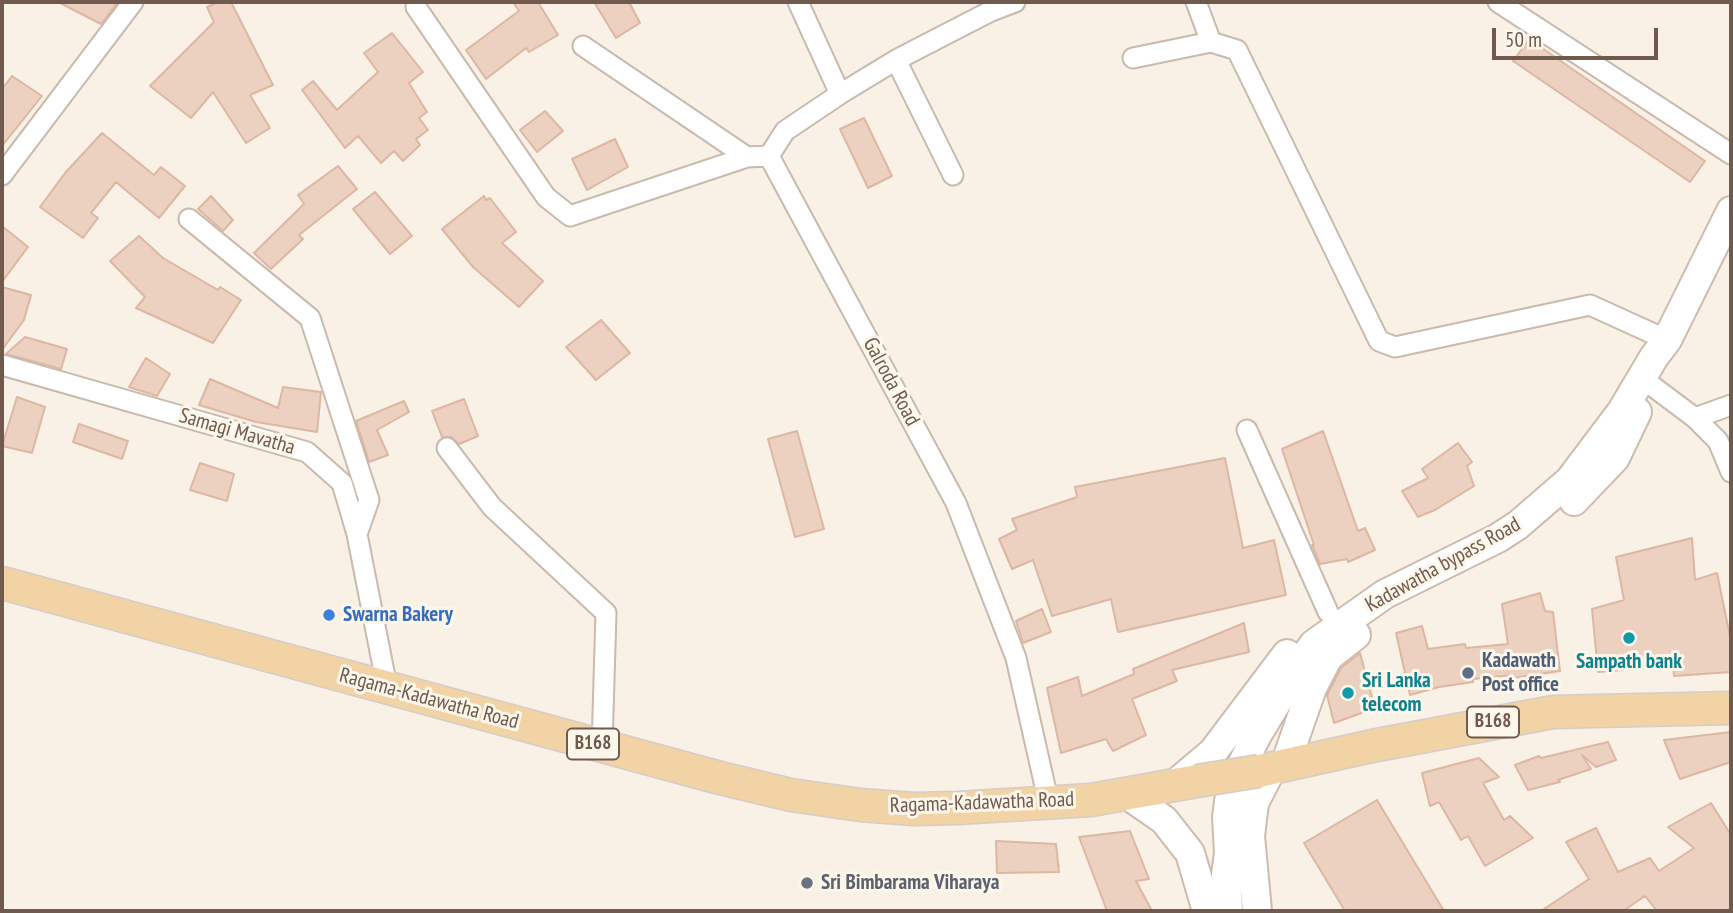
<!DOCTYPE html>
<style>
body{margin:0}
#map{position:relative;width:1733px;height:913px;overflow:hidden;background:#faf1e6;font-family:"PT Sans Narrow",sans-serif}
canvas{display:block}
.frame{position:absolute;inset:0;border:4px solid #70594d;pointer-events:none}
.scale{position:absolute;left:1492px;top:28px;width:166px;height:32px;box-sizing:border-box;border:4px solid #70594d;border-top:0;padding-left:9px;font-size:21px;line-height:24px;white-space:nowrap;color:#70594d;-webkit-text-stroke:5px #fdf6eb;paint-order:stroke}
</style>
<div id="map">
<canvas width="1733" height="913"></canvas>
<div class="frame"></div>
<div class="scale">50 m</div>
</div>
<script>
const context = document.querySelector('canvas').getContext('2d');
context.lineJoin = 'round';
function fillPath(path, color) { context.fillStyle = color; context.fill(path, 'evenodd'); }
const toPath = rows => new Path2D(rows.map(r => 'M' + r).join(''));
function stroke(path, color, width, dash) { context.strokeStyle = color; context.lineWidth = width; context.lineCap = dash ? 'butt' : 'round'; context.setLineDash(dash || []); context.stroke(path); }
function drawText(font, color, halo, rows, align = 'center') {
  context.font = font + ' "PT Sans Narrow",sans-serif'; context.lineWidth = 6; context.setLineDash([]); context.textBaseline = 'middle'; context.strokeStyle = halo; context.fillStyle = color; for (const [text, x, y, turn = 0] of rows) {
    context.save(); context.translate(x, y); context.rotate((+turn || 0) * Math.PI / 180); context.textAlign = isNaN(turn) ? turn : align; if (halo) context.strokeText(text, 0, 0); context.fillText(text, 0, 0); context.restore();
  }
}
const building = toPath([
 [58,2,118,2,101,24,58,2],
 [218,2,231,2,273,85,250,95,270,128,246,143,213,92,191,118,150,86,214,22,207,7,218,2],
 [513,2,538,2,558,35,529,52,526,48,486,79,466,50,519,11,513,2],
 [594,2,629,2,640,23,616,38,594,2],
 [392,33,423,72,409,83,427,112,419,118,428,130,416,139,420,145,403,161,394,151,381,163,358,136,345,148,302,90,313,81,337,110,378,72,364,53,392,33],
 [1529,39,1705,161,1690,182,1513,61,1529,39],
 [12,76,42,96,2,146,2,89,12,76],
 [545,111,563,131,537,152,520,130,545,111],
 [864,118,892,176,868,188,840,129,864,118],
 [102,133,154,175,161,167,185,186,159,218,116,182,91,213,98,218,83,238,40,207,65,173,102,133],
 [615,139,628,167,587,190,572,159,615,139],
 [338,166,357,189,299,235,303,239,271,269,254,253,304,204,298,195,338,166],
 [375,192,412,236,390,254,353,209,375,192],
 [211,196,233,220,223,231,198,209,211,196],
 [484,196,486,200,490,198,516,232,502,243,543,281,519,307,473,267,442,229,484,196],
 [2,226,28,247,2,282,2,226],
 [139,236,163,258,218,290,220,287,241,300,213,343,136,308,145,297,110,261,139,236],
 [2,287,31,295,24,320,2,350,2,287],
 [601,320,630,353,596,380,566,347,601,320],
 [25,337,67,349,61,369,6,354,25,337],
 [146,358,170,374,157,396,129,387,146,358],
 [210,379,278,408,283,387,321,392,317,432,256,422,199,405,210,379],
 [17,397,45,407,32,453,2,446,17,397],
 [464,399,478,436,459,444,451,437,442,437,432,411,464,399],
 [404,401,409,412,377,430,388,455,369,462,356,421,404,401],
 [79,424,128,441,122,459,73,442,79,424],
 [797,431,824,529,795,537,768,439,797,431],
 [1323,431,1358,531,1365,528,1375,550,1348,562,1347,559,1320,564,1312,545,1314,545,1282,449,1323,431],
 [1458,443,1472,462,1467,466,1474,486,1435,510,1418,517,1402,491,1428,478,1422,469,1458,443],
 [1225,458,1243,548,1274,540,1286,595,1118,632,1111,599,1052,616,1033,560,1012,569,999,539,1017,530,1012,519,1077,497,1075,487,1225,458],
 [200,463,234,474,227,501,190,490,200,463],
 [1692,538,1695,580,1717,573,1731,641,1731,672,1674,676,1673,666,1598,672,1592,609,1624,600,1616,557,1692,538],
 [1540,593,1545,611,1553,612,1560,671,1514,678,1514,675,1473,679,1473,682,1439,687,1410,695,1396,633,1422,626,1428,649,1465,644,1466,648,1508,644,1502,604,1540,593],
 [1042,609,1051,632,1023,643,1016,621,1042,609],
 [1244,623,1249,652,1172,670,1177,681,1132,699,1146,735,1113,751,1106,739,1061,753,1047,688,1078,677,1082,696,1134,674,1133,669,1244,623],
 [1360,653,1375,708,1334,723,1327,695,1341,668,1360,653],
 [1731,732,1731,762,1680,779,1664,740,1731,732],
 [1608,742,1616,760,1596,767,1582,755,1591,769,1558,780,1560,782,1528,790,1515,765,1539,756,1541,758,1608,742],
 [1479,758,1499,777,1483,783,1504,820,1510,816,1533,838,1485,866,1468,836,1461,840,1439,802,1430,806,1422,773,1479,758],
 [1377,800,1444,911,1345,911,1304,843,1377,800],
 [1711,803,1731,835,1731,911,1657,911,1645,896,1623,911,1541,911,1589,879,1566,842,1596,828,1618,872,1650,858,1659,871,1694,848,1668,827,1711,803],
 [1130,831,1149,879,1136,881,1152,911,1107,911,1079,837,1130,831],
 [996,841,1056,844,1059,872,997,873,996,841]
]);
fillPath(building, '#ecd0c0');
stroke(building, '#ddb7a2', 2);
const street = toPath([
 [798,2,840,94,785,131,769,156,956,503,1016,658,1049,804],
 [1196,2,1211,42],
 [1498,2,1731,154],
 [416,7,546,197,570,216,747,157,769,156],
 [583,46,747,157],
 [1133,58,1211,42,1237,50,1379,341,1395,347,1590,305,1667,340],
 [896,60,953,175],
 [840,94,896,60,989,12,1015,2],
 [2,175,133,2],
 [189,219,310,318,369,500,357,534],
 [2,365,307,452,342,483,357,534,387,687],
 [1647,382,1695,418,1718,441,1731,472],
 [1695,418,1731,405],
 [1247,430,1328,612],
 [447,448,492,507,606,613,602,747]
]);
const secondary = toPath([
 [1574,501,1615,458,1637,412],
 [1285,765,1312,688,1328,657,1356,635],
 [1174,785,1213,752,1287,654],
 [1128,795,1164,820,1190,853,1207,911],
 [1228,911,1226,875,1229,853,1227,817,1231,786,1257,735,1303,659,1314,644,1385,594,1498,538,1518,525,1570,480,1622,411,1654,357,1667,340,1731,211],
 [1257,911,1250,836,1254,803,1272,768]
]);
const primary = toPath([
 [2,583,720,778,791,795,860,805,914,809,958,808,1091,800,1197,781],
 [1259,771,1372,746,1553,712,1731,708]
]);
stroke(street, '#cab9ad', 23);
stroke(secondary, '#cfbbae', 32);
stroke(primary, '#d4cdca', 35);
stroke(street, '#fff', 19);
stroke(secondary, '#fff', 28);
stroke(primary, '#f2d3a5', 32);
const primaryBridge = toPath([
 [1197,781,1259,771]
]);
stroke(primaryBridge, '#d4cdca', 35, []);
stroke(primaryBridge, '#f2d3a5', 32);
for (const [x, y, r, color] of [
 [329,615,7,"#3f7fe0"],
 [1629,638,7,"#0f9aa8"],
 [1468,673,7,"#5c6f8a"],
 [1348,693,7,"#0f9aa8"],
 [807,883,7,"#6b7280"]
]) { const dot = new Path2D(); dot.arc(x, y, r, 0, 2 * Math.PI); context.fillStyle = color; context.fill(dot); stroke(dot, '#fdf6eb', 2.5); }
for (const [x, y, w] of [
 [1493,722,52],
 [593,744,52]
]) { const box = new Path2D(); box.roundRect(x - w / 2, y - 15.5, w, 31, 5); context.fillStyle = '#fdf6eb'; context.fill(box); stroke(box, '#70594d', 2); }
drawText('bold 19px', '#70594d', null, [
 ["B168",1493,722],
 ["B168",593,744]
]);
drawText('21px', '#70594d', '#fdf6eb', [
 ["Galroda Road",891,382,62],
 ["Samagi Mavatha",237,432,16],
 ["Kadawatha bypass Road",1443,565,-29],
 ["Ragama-Kadawatha Road",429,699,15],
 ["Ragama-Kadawatha Road",982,803,-2]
]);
drawText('bold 21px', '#366cbe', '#fdf6eb', [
 ["Swarna Bakery",343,615]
], 'left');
drawText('bold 21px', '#4e5e75', '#fdf6eb', [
 ["Kadawath",1482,661],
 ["Post office",1482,685]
], 'left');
drawText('bold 21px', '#0d838f', '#fdf6eb', [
 ["Sampath bank",1629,662],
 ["Sri Lanka",1362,681,"left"],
 ["telecom",1362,705,"left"]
]);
drawText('bold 21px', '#5b616d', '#fdf6eb', [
 ["Sri Bimbarama Viharaya",821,883]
], 'left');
</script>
